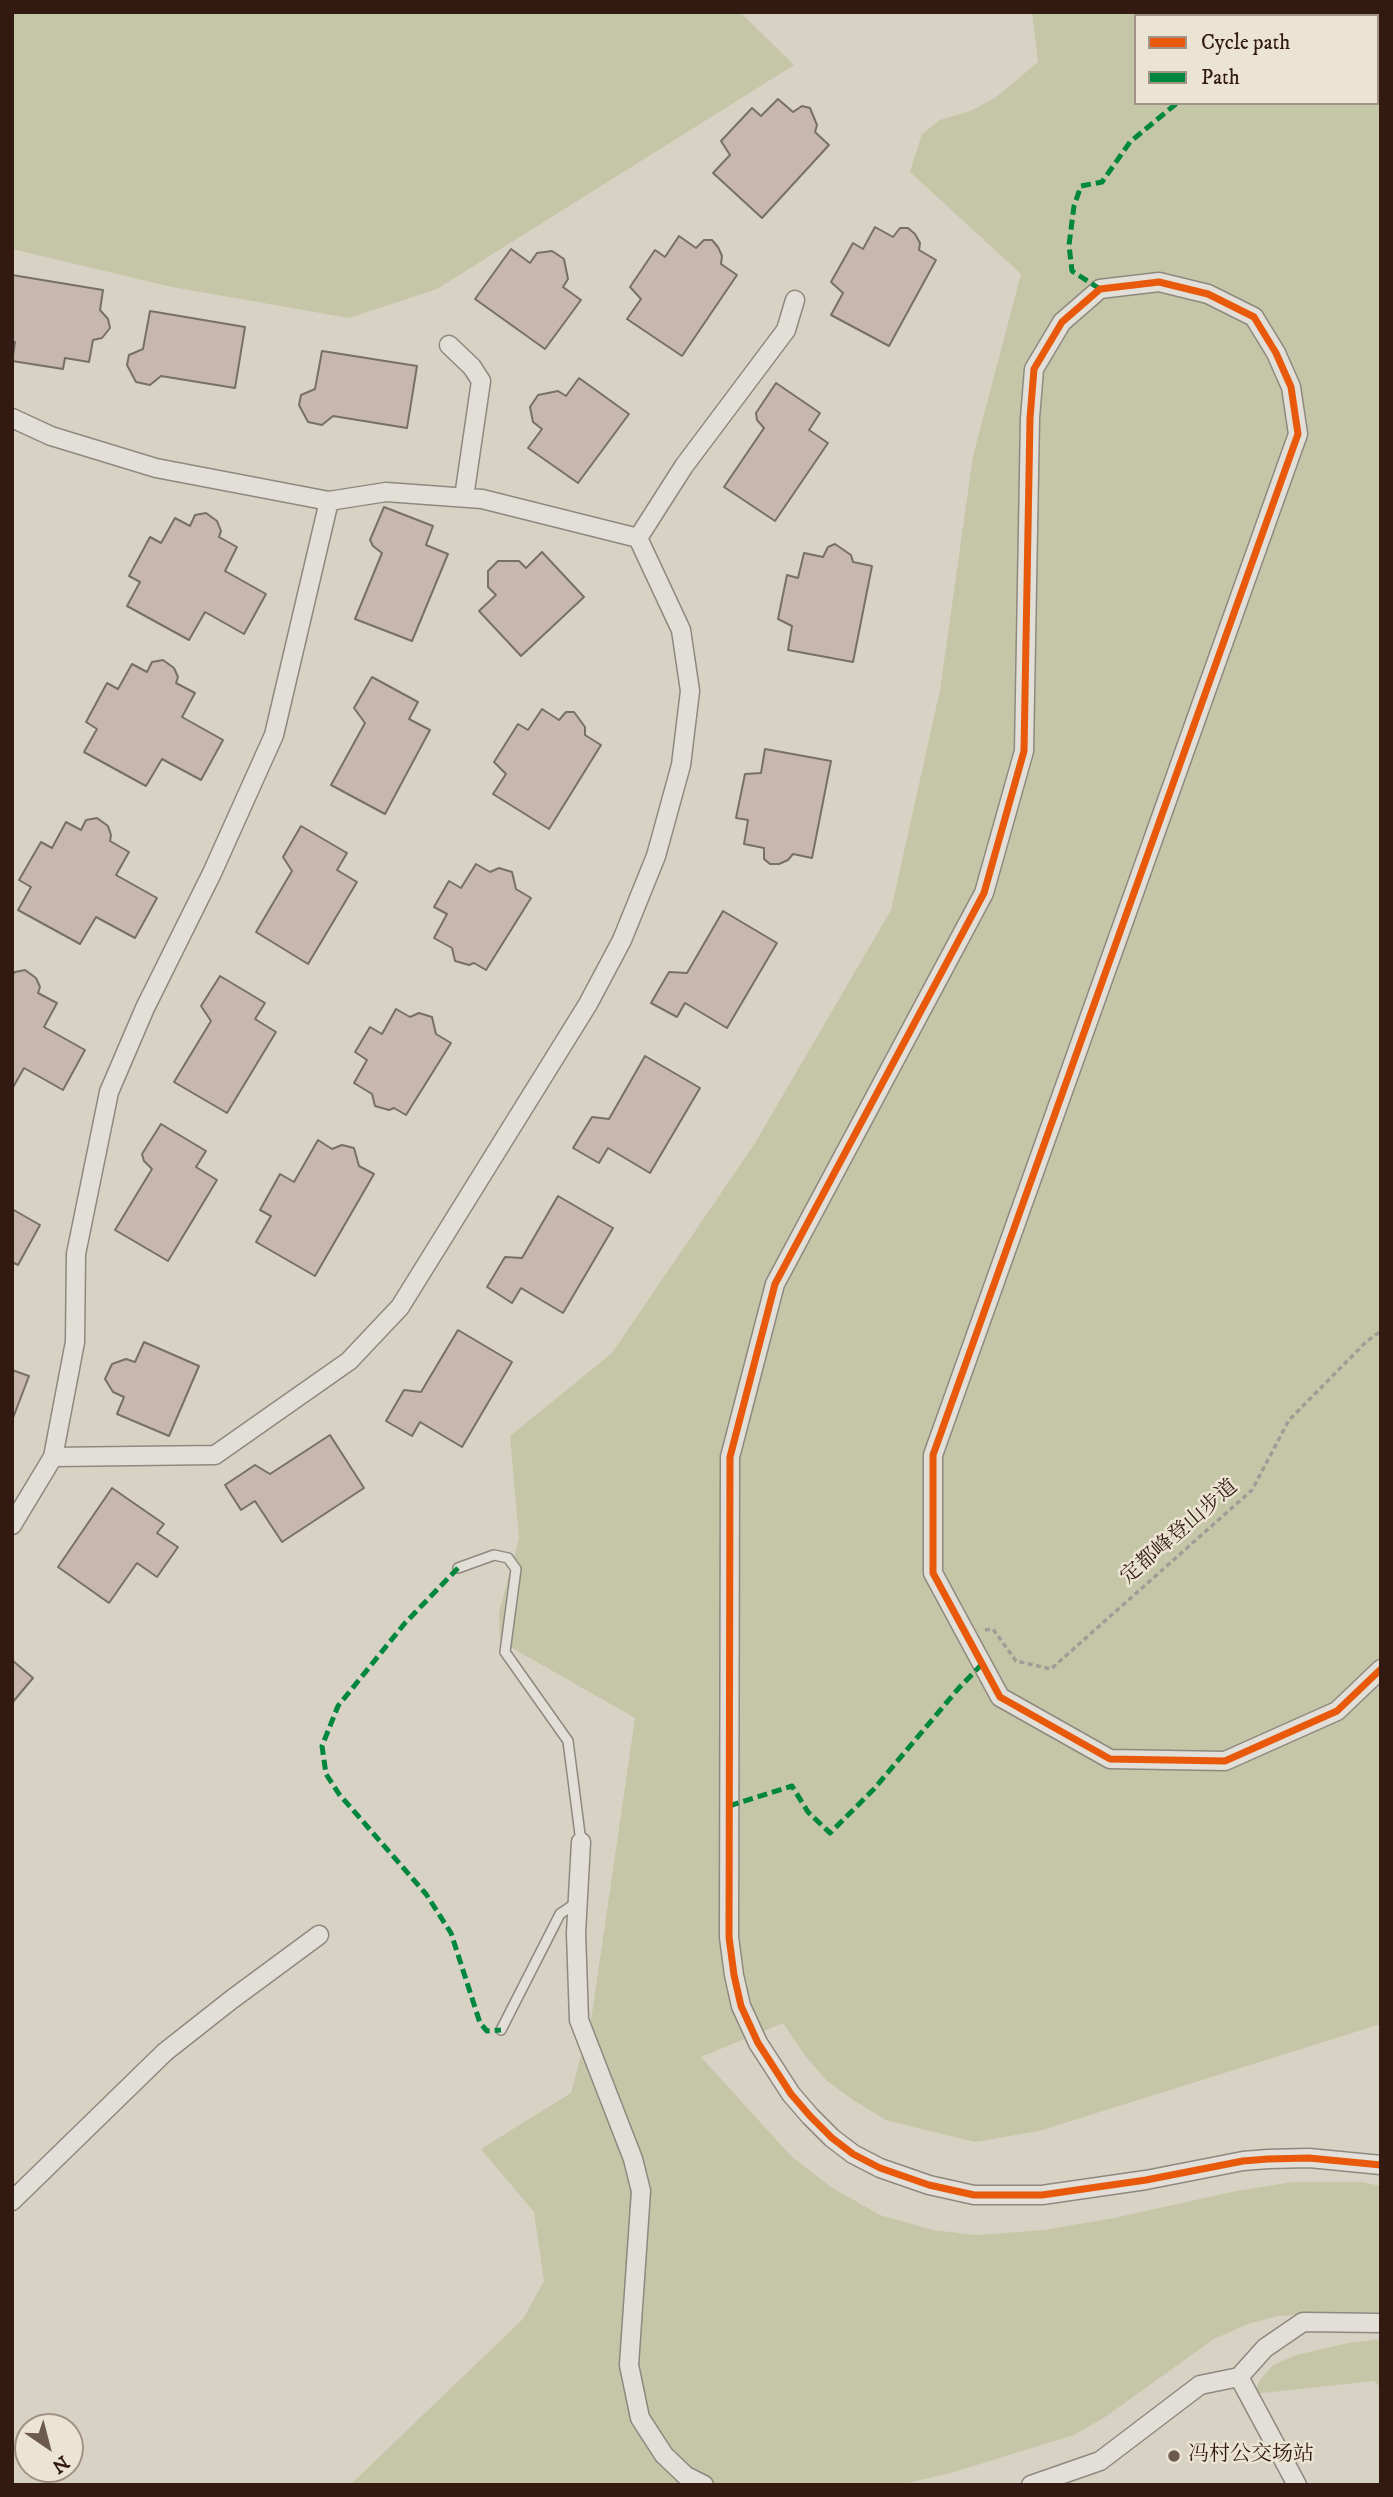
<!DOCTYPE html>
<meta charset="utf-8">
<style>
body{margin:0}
#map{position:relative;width:1393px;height:2497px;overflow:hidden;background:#d8d2c4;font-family:"IM FELL DW Pica",serif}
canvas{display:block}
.frame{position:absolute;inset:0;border:14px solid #331a10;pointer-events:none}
.legend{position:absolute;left:1134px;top:14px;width:245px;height:91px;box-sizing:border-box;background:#ebe4d3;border:2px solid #a19385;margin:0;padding:9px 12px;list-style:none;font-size:21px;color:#331a10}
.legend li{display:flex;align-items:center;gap:14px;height:35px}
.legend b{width:35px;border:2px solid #a19385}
.north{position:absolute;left:14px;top:2413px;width:70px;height:70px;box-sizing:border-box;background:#ebe4d3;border:2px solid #a19385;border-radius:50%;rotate:145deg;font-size:19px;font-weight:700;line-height:28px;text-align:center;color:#331a10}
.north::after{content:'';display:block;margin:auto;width:24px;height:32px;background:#6d5a4f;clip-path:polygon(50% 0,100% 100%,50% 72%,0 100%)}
</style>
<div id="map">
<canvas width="1393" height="2497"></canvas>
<div class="frame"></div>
<ul class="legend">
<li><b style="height:9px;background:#e8590c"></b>Cycle path</li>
<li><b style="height:9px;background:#00873e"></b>Path</li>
</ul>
<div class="north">N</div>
</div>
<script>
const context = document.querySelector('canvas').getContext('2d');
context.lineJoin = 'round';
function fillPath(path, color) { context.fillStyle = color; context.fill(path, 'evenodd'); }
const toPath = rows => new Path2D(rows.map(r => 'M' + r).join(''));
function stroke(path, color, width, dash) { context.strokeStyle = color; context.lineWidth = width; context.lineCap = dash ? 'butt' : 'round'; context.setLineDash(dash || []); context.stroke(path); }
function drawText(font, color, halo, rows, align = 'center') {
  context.font = font + ' "IM FELL DW Pica","Noto Serif SC",serif'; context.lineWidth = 5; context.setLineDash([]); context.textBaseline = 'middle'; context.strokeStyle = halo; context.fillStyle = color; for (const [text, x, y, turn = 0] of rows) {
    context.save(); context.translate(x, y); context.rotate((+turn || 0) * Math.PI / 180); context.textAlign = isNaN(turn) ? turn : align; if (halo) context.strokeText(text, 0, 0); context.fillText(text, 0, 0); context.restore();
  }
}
fillPath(toPath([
 [12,12,740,12,794,65,437,289,349,318,172,287,12,249],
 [1032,12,1381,12,1381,2024,1039,2131,975,2142,886,2120,853,2100,826,2080,803,2053,783,2023,701,2057,791,2156,831,2187,880,2215,933,2230,976,2235,1044,2230,1114,2218,1236,2191,1293,2182,1361,2182,1381,2186,1381,2312,1278,2316,1248,2324,1214,2339,1105,2417,1074,2435,954,2472,900,2485,350,2485,523,2319,544,2281,534,2212,481,2149,571,2093,592,2014,635,1718,500,1641,499,1612,519,1539,510,1436,612,1353,755,1143,891,910,940,690,973,456,1021,274,910,172,922,134,940,120,970,111,995,98,1038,62],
 [1136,16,1377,16,1377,103,1136,103],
 [1381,2339,1381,2388,1374,2381,1253,2394,1260,2380,1273,2365,1296,2355,1348,2343]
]), '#c5c6a7');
const building = toPath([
 [778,99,793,112,802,106,810,108,817,125,815,132,829,145,762,218,713,173,730,155,721,141,752,108,761,116,778,99],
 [875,227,893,237,900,228,908,228,915,234,920,243,919,250,936,260,889,346,831,315,843,293,831,282,853,243,863,249,875,227],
 [679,236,696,248,704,240,712,240,718,247,722,256,721,264,737,275,682,356,627,319,641,299,630,287,655,250,665,257,679,236],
 [511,249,530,263,537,253,552,251,564,259,568,279,563,287,581,300,545,349,475,299,511,249],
 [12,275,103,290,100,310,108,319,110,328,102,338,93,340,89,362,65,358,63,369,12,361,15,342,12,342,12,275],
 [150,311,245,327,235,388,161,376,150,385,136,382,127,365,129,355,143,349,150,311],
 [322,351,417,366,407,428,333,416,322,425,308,422,299,405,301,395,315,389,322,351],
 [579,378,629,414,578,483,528,448,542,429,533,422,530,407,538,395,558,391,566,396,579,378],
 [776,383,820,413,809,430,828,443,775,521,724,487,764,428,757,420,756,413,776,383],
 [384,507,433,526,426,545,448,554,412,641,355,619,382,553,373,546,370,540,384,507],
 [206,513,217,521,221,531,219,537,237,547,225,571,266,594,244,634,205,612,189,640,127,606,140,582,129,576,150,537,161,543,175,518,190,526,195,515,206,513],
 [835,544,851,555,853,562,872,566,853,662,788,650,792,626,778,619,787,575,798,578,804,553,823,557,828,547,835,544],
 [542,552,584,597,521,656,479,611,496,595,488,587,488,571,498,561,519,561,526,568,542,552],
 [163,660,174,668,178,677,176,683,195,693,182,717,223,740,201,780,162,759,146,786,84,752,97,729,86,722,107,683,118,689,132,664,147,672,152,662,163,660],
 [372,677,418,702,409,719,430,730,385,814,331,785,365,723,354,708,372,677],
 [542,709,559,720,566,712,574,712,585,727,585,735,601,745,549,829,493,794,506,774,494,762,518,724,528,730,542,709],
 [765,749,831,761,812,858,793,854,788,860,779,864,770,864,764,859,764,848,744,844,748,820,736,818,745,774,761,773,765,749],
 [97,818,108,826,111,835,110,841,129,852,116,875,157,898,135,938,96,917,80,944,18,910,31,887,19,880,41,842,52,848,66,822,81,830,86,820,97,818],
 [301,826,347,853,337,870,357,882,308,964,256,932,292,871,283,857,301,826],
 [476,864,490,872,499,868,512,872,516,889,531,898,486,970,474,963,469,965,455,961,452,948,434,938,447,914,434,907,449,881,461,888,476,864],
 [723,911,777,943,727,1028,685,1003,677,1017,651,1003,669,972,687,973,723,911],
 [25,970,36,978,40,987,38,993,57,1003,44,1027,85,1050,63,1090,24,1068,12,1089,12,976,15,972,25,970],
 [220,976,265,1003,255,1019,276,1032,227,1113,174,1082,211,1021,201,1006,220,976],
 [396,1009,410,1017,419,1013,432,1017,436,1034,451,1043,406,1115,394,1108,389,1110,375,1106,372,1094,354,1083,367,1060,355,1052,370,1027,382,1034,396,1009],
 [645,1056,700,1088,650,1173,608,1148,599,1163,573,1148,592,1117,609,1119,645,1056],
 [161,1124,206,1151,196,1167,217,1180,168,1261,115,1230,152,1169,144,1161,142,1154,161,1124],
 [318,1140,332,1149,342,1145,354,1148,359,1166,374,1174,315,1276,256,1242,271,1216,260,1210,280,1174,294,1182,318,1140],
 [558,1196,613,1228,563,1313,521,1288,512,1303,487,1287,505,1257,522,1258,558,1196],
 [12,1209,40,1225,18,1265,12,1262,12,1209],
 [458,1330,512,1362,462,1447,420,1422,412,1436,386,1421,404,1390,421,1392,458,1330],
 [144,1342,199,1366,169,1436,117,1414,124,1397,113,1392,105,1379,112,1364,126,1359,135,1362,144,1342],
 [12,1370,29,1376,13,1418,12,1418,12,1370],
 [330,1435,364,1488,282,1542,255,1501,241,1510,225,1485,255,1465,270,1474,330,1435],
 [112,1488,164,1524,157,1533,178,1547,157,1577,137,1563,109,1603,58,1567,112,1488],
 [12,1660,33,1678,12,1703,12,1660]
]);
fillPath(building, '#c8b7af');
stroke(building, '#777067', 2);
const service = toPath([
 [458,1568,494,1555,508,1558,516,1569,505,1652,568,1741,581,1842],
 [501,2030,560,1914,576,1903]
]);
const minor = toPath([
 [449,345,472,367,481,381,464,497],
 [12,418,51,436,156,468,329,501,386,492,482,499,638,538,681,630,690,691,681,765,656,856,622,940,588,1004,400,1307,349,1361,215,1455,53,1457],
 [638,538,684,466,786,330,795,300],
 [12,1525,53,1457,75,1342,76,1254,109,1092,145,1008,212,873,274,735,329,501],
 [1381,1669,1337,1711,1225,1761,1110,1759,1000,1697,933,1573,933,1455,1298,434,1291,387,1276,353,1254,317,1208,294,1159,282,1100,289,1062,322,1034,369,1030,418,1024,751,984,893,775,1284,730,1457,729,1937,734,1975,741,2006,758,2043,791,2094,810,2116,832,2138,853,2154,880,2168,929,2185,974,2195,1042,2195,1146,2180,1243,2161,1268,2159,1309,2158,1381,2165],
 [581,1842,576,1933,579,2020,633,2159,641,2191,629,2365,640,2418,664,2455,686,2476,704,2485],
 [12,2201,165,2052,231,2000,319,1935],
 [1031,2485,1100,2461,1200,2385,1239,2377],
 [1297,2485,1239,2377,1265,2348,1303,2322,1381,2323]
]);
stroke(service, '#8f887f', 12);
stroke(minor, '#8f887f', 21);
stroke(toPath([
 [985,1630,993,1629,1016,1661,1051,1669,1252,1490,1289,1420,1366,1342,1381,1331]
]), '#a29c96', 3.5, [5, 3.5]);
stroke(service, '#e1dfd8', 9);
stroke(minor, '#e1dfd8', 18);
stroke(toPath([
 [1243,16,1248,12],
 [1100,289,1072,271,1069,245,1074,206,1081,186,1102,182,1130,142,1177,103],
 [458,1568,405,1623,338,1706,322,1746,326,1774,339,1794,426,1894,451,1933,480,2023,487,2031,501,2030],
 [729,1806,792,1786,808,1812,830,1833,874,1789,958,1689,982,1664]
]), '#00873e', 5, [10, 5]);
stroke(toPath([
 [1381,1669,1337,1711,1225,1761,1110,1759,1000,1697,933,1573,933,1455,1298,434,1291,387,1276,353,1254,317,1208,294,1159,282,1100,289,1062,322,1034,369,1030,418,1024,751,984,893,775,1284,730,1457,729,1937,734,1975,741,2006,758,2043,791,2094,810,2116,832,2138,853,2154,880,2168,929,2185,974,2195,1042,2195,1146,2180,1243,2161,1268,2159,1309,2158,1381,2165]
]), '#e8590c', 7);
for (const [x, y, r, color] of [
 [1174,2456,7,"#6d5a4f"]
]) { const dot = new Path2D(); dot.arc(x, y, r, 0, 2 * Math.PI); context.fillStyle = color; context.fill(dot); stroke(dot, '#ebe4d3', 2.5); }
drawText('21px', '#331a10', '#ebe4d3', [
 ["定都峰登山步道",1180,1533,-41]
]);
drawText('21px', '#331a10', '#ebe4d3', [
 ["冯村公交场站",1188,2456]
], 'left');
</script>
